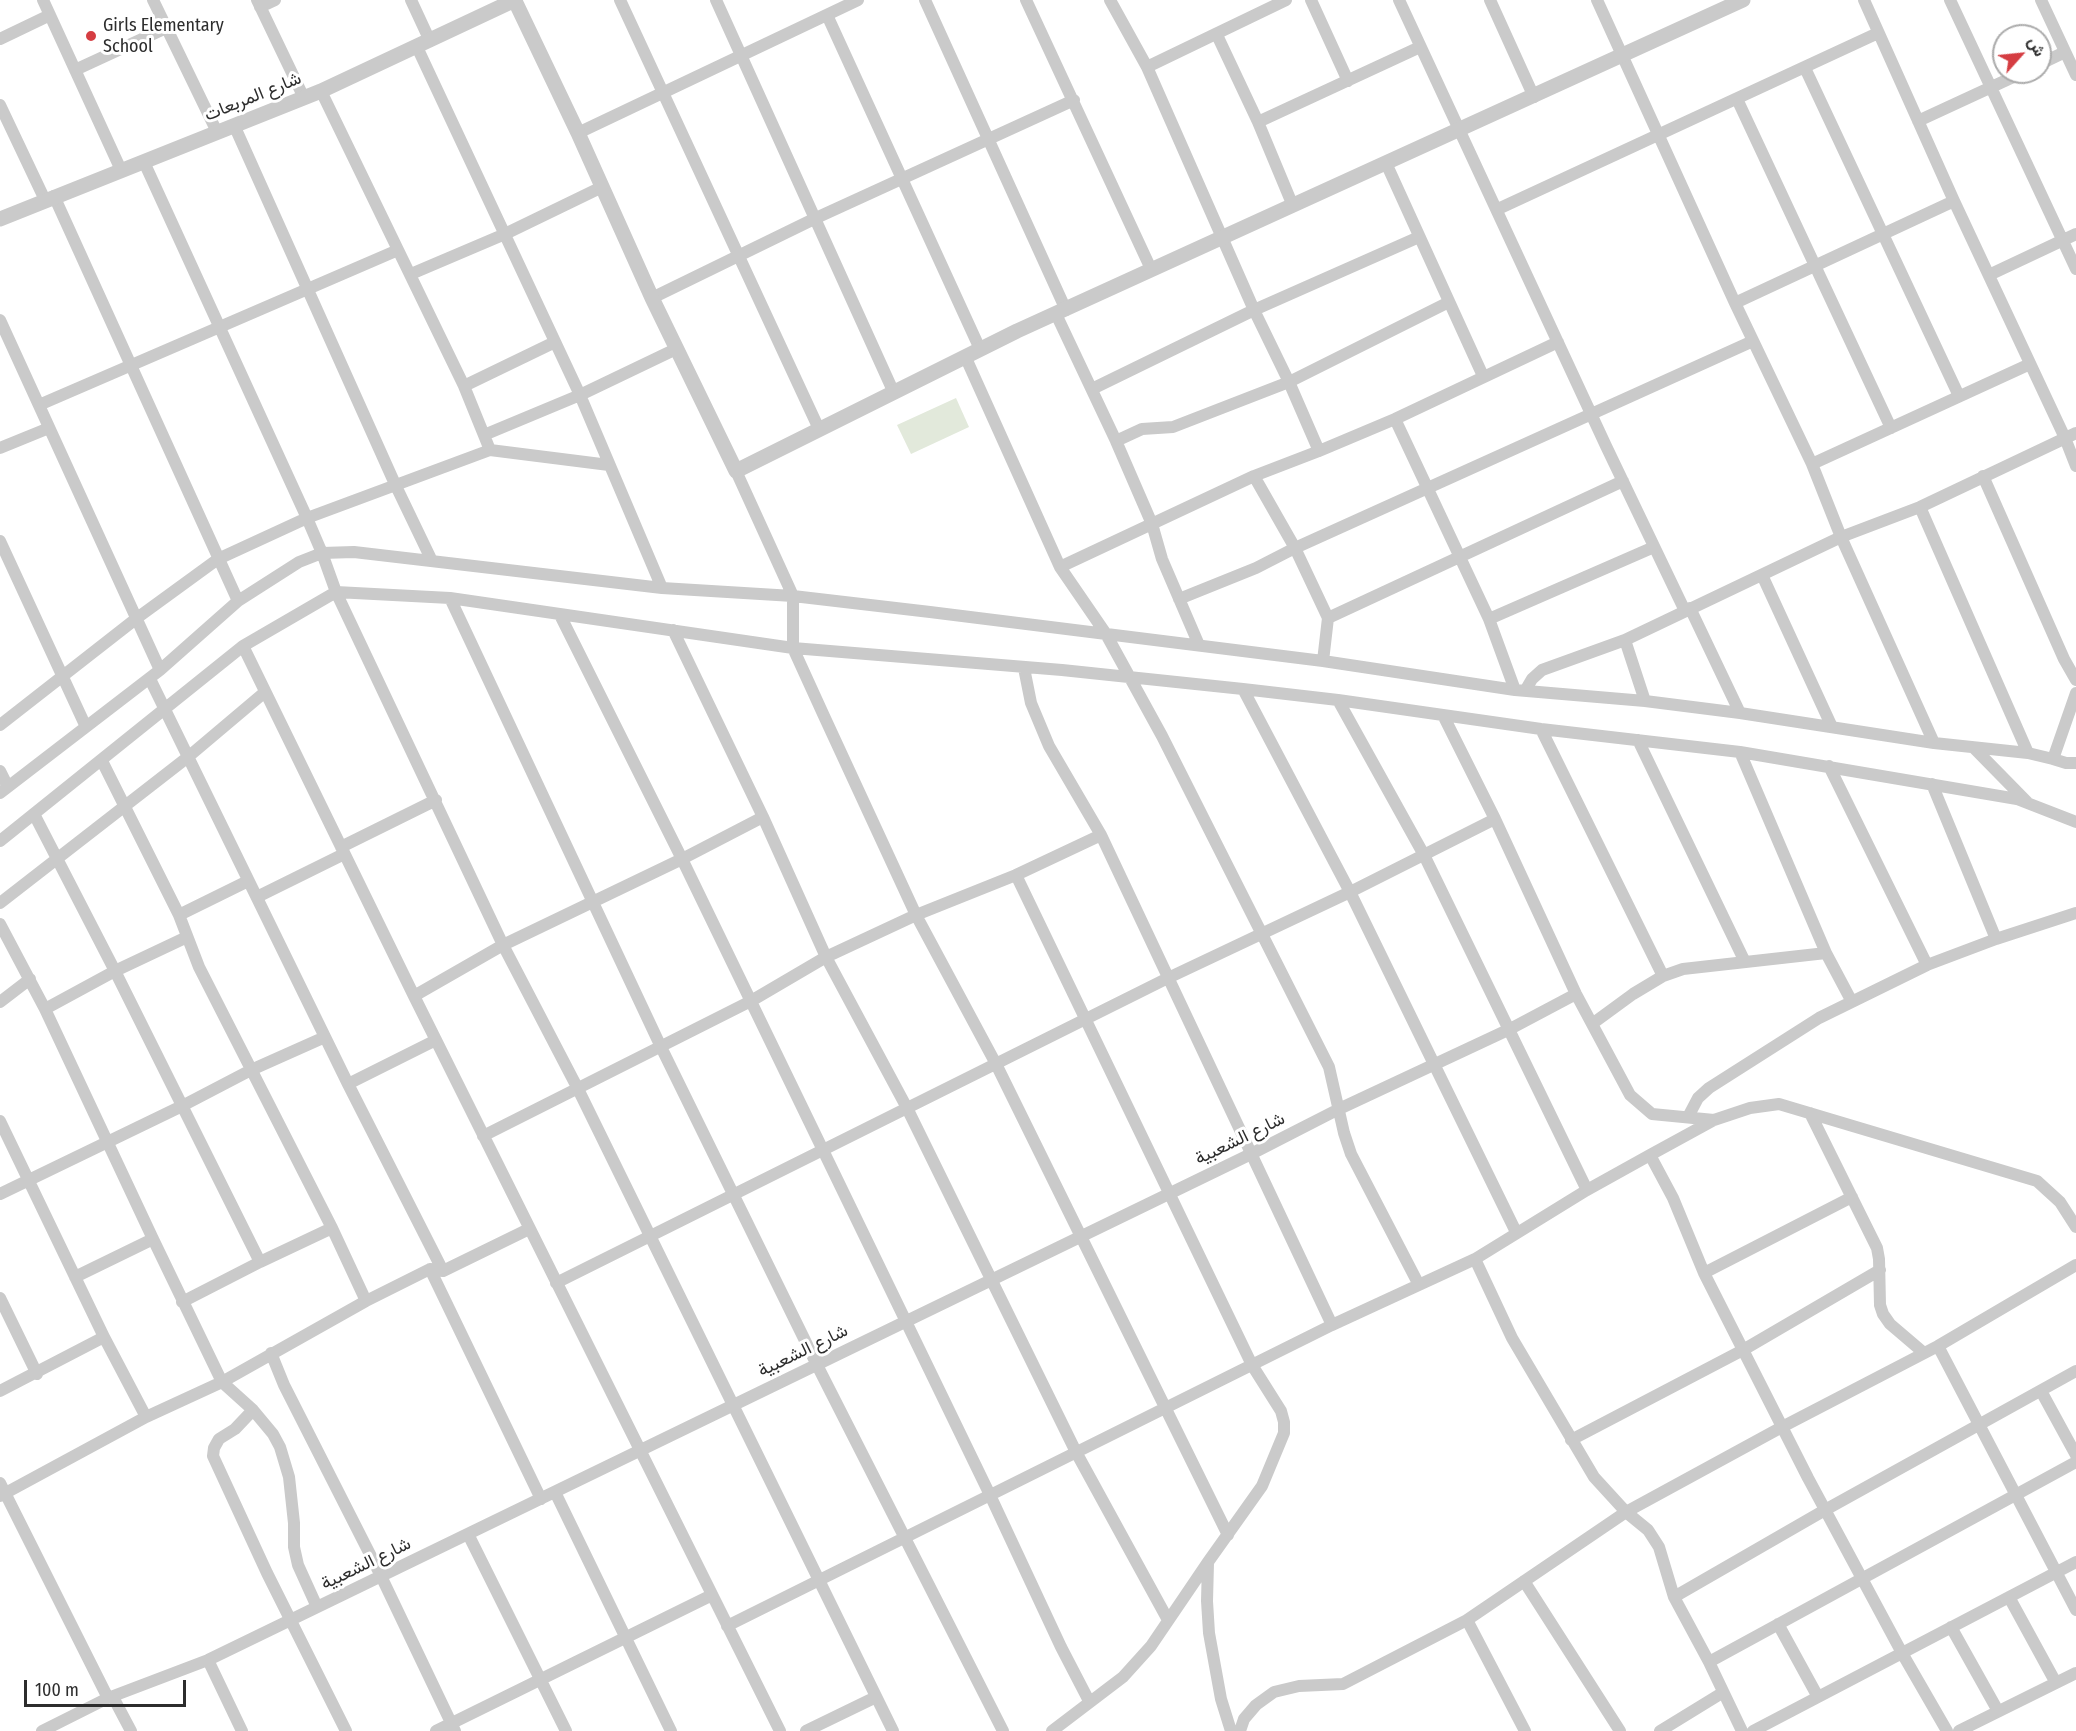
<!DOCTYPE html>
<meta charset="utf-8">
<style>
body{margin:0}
#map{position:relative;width:2076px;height:1731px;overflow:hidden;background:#fff;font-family:"Fira Sans Condensed",Vazirmatn,sans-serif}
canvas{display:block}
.north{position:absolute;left:1992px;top:24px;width:60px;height:60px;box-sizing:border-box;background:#fff;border:2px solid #ababab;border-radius:50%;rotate:63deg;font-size:16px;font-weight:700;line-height:24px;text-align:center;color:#2d2d2d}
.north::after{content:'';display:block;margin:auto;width:21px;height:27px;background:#d53d42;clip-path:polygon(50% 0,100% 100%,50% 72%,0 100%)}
.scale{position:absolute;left:24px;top:1680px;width:162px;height:27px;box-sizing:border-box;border:3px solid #2d2d2d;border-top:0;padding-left:8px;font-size:18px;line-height:21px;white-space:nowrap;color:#2d2d2d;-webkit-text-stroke:4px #fff;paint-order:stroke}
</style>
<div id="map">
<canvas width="2076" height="1731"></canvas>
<div class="north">ش</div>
<div class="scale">100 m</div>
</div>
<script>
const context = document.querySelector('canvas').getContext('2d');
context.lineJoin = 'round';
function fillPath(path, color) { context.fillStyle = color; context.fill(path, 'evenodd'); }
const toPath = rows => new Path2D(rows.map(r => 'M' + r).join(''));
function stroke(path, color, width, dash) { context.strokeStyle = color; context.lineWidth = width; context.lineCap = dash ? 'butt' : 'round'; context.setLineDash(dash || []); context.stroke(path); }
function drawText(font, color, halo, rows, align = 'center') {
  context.font = font + ' "Fira Sans Condensed",Vazirmatn,sans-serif'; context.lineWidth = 6; context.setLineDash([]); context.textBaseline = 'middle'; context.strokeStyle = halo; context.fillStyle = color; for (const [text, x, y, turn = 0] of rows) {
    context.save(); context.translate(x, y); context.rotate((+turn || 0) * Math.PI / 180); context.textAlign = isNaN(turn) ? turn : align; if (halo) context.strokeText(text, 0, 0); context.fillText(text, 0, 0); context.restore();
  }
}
fillPath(toPath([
 [956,398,969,427,911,454,897,425]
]), '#e2e9db');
stroke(toPath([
 [43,0,121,170],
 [153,0,217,132],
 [257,0,304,98],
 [411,0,430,41],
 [620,0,819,429],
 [716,0,894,393],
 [925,0,1066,310],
 [1026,0,1151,269],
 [1110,0,1147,67,1254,310,1289,382,1319,451],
 [1311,0,1348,81],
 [1399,0,1606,446,1685,611],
 [1490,0,1534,97],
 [1597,0,1735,303,1812,464,1841,537,1934,743],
 [1864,0,1954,201,2065,438,2076,466],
 [1950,0,2076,269],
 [2041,0,2076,75],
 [260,7,275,0],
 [827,15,980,349],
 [1217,35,1258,122,1293,206],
 [0,39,50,15],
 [417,47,580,395,662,588],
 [2040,64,2065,52],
 [1147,67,1286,0],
 [1805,68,1959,396],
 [75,70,166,28],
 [321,91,464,386,490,450],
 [1737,99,1891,428],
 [0,105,45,200],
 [1918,121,2024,72],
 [1258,122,1420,47],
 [234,125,395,484,432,561],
 [578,133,858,0],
 [144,162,307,518,322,553,336,592,503,945,578,1089,893,1731],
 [1386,163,1483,376],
 [54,196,238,601],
 [1498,209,1878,33],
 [411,274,505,234,602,187],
 [1989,275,2076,234],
 [652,298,816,218,1074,100],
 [1735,303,1954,201],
 [1056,314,1116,441,1152,524,1162,559,1199,645],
 [0,320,160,670],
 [965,356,1060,567,1106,634,1162,736,1329,1067,1344,1133,1351,1154,1419,1285],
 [464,386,555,342],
 [1092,389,1254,310,1419,237],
 [39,405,398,250],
 [1395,419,1489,619,1515,690],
 [484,435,580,395,676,349],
 [1116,441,1142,429,1173,427,1289,382,1449,302],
 [0,448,49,428],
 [1812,464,2030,364],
 [736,471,793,596,793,648,824,716,916,915,996,1064,1228,1535],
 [1254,476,1295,548,1328,618,1323,661],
 [1983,476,2064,659,2076,680],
 [1920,507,2028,753],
 [0,541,86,727],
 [1060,567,1254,476,1319,451,1395,419,1558,342],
 [1762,575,1832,727],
 [450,598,661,1047,817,1365,1003,1731],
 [1179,599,1256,568,1295,548,1753,341],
 [1690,608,1740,713],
 [560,615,682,859,990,1495,1061,1647,1089,1701],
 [1328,618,1623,481],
 [1489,619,1654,547],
 [673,630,763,817,826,957,907,1108,1076,1452,1168,1620],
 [1625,640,1645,701],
 [243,646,414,996,780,1731],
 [1024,668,1031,703,1049,746,1101,835,1332,1325],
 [150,679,348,1084,443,1271],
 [1243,689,1350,892,1516,1232],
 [1525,691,1532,679,1542,670,1625,640,1841,537,1920,507,2076,433],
 [1338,700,1424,855,1587,1190],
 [1443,715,1495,819,1576,994,1630,1095,1652,1114,1714,1120],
 [0,725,137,618,218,559,307,518,490,450,609,465],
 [1541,729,1663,976],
 [1638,740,1745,962],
 [1975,749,2027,802],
 [2053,759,2076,693],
 [102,761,179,915,199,967,332,1228,366,1301],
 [1829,766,1927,965],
 [0,771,8,787],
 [1932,784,1996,939],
 [0,793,160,670,238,601,299,562,322,553,354,552,662,588,793,596,930,612,1323,661,1515,690,1645,701,1740,713,1934,743,2028,753,2053,759,2066,763,2076,763],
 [34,814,115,971,260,1262],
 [0,841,243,646,336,592,450,598,793,648,1062,670,1243,689,1338,700,1541,729,1740,752,2017,799,2076,822],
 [341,847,436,800],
 [1016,875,1252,1365,1281,1411,1284,1422,1284,1433,1262,1486,1208,1562,1151,1646,1123,1677,1052,1731],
 [257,897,344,854],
 [0,903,188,757,265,692],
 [179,915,248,881],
 [0,924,45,1009,153,1239,222,1382,253,1410,273,1434,280,1447,289,1477,294,1523,294,1547,298,1565,317,1607],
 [1826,953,1852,1002],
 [414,996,503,945,682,859,763,817],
 [0,1002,30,979],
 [45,1009,115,971,187,937],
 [1592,1024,1633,994,1663,976,1683,969,1826,953,1740,752],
 [348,1084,436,1040],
 [1810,1113,1877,1248,1879,1259,1880,1305,1883,1314,1890,1324,1924,1353],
 [1688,1117,1698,1098,1709,1088,1819,1018,1927,965,1996,939,2076,913],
 [0,1121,104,1337,146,1417],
 [483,1136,751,1001,826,957,916,915,1016,875,1101,835],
 [1650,1155,1673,1198,1704,1273,1808,1478,1902,1653,1947,1731],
 [0,1194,182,1106,251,1070,325,1037],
 [1475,1259,1512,1338,1594,1477,1626,1512,1648,1530,1659,1547,1674,1597,1709,1662,1742,1731],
 [430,1269,541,1499],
 [1704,1273,1852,1197],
 [75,1277,153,1239],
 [556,1283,1168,978,1350,892,1495,819],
 [0,1298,37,1374],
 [182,1302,260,1262,332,1228],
 [1938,1346,2076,1610],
 [271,1353,284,1385,381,1576,455,1731],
 [0,1391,104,1337],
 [2041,1391,2076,1455],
 [253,1410,235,1429,219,1439,214,1448,213,1456,267,1573,346,1731],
 [1571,1440,1743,1350,1880,1270],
 [0,1483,108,1698],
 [555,1492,671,1731],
 [0,1496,146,1417,222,1382,366,1301,430,1269,443,1271,529,1229],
 [468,1534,566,1731],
 [1208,1563,1207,1601,1209,1633,1221,1699,1231,1731],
 [1524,1581,1620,1731],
 [1674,1597,1825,1510,2076,1371],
 [2009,1597,2056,1683],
 [1467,1620,1626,1512,1782,1427,1938,1346,2076,1265],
 [1778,1624,1818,1697],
 [727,1626,1332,1325,1475,1259,1587,1190,1650,1155,1714,1120,1750,1108,1779,1104,2037,1181,2060,1202,2076,1227],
 [1951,1627,1998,1711],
 [208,1660,242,1731],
 [1709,1662,2076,1462],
 [113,1697,131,1731],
 [42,1731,108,1698,208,1660,1251,1154,1339,1109,1510,1029,1576,994],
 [436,1731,712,1595],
 [806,1731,876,1697],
 [1240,1731,1244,1719,1256,1705,1274,1692,1299,1686,1343,1684,1467,1620,1525,1731],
 [1660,1731,1722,1693],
 [1753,1731,2076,1562],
 [1959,1731,2076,1673]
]), '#cacaca', 12);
stroke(toPath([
 [515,1,578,133,652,298,736,471,1017,331,1743,0],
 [0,219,321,91,515,0]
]), '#cacaca', 15);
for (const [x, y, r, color] of [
 [91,36,6,"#d53d42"]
]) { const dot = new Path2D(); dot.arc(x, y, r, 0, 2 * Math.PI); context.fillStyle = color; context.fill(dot); stroke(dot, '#fff', 2); }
drawText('18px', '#2d2d2d', '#fff', [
 ["Girls Elementary",103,26],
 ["School",103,47]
], 'left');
drawText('18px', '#2d2d2d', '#fff', [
 ["شارع المربعات",253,97,-22],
 ["شارع الشعبية",1240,1139,-26],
 ["شارع الشعبية",803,1351,-26],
 ["شارع الشعبية",366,1564,-26]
]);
</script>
